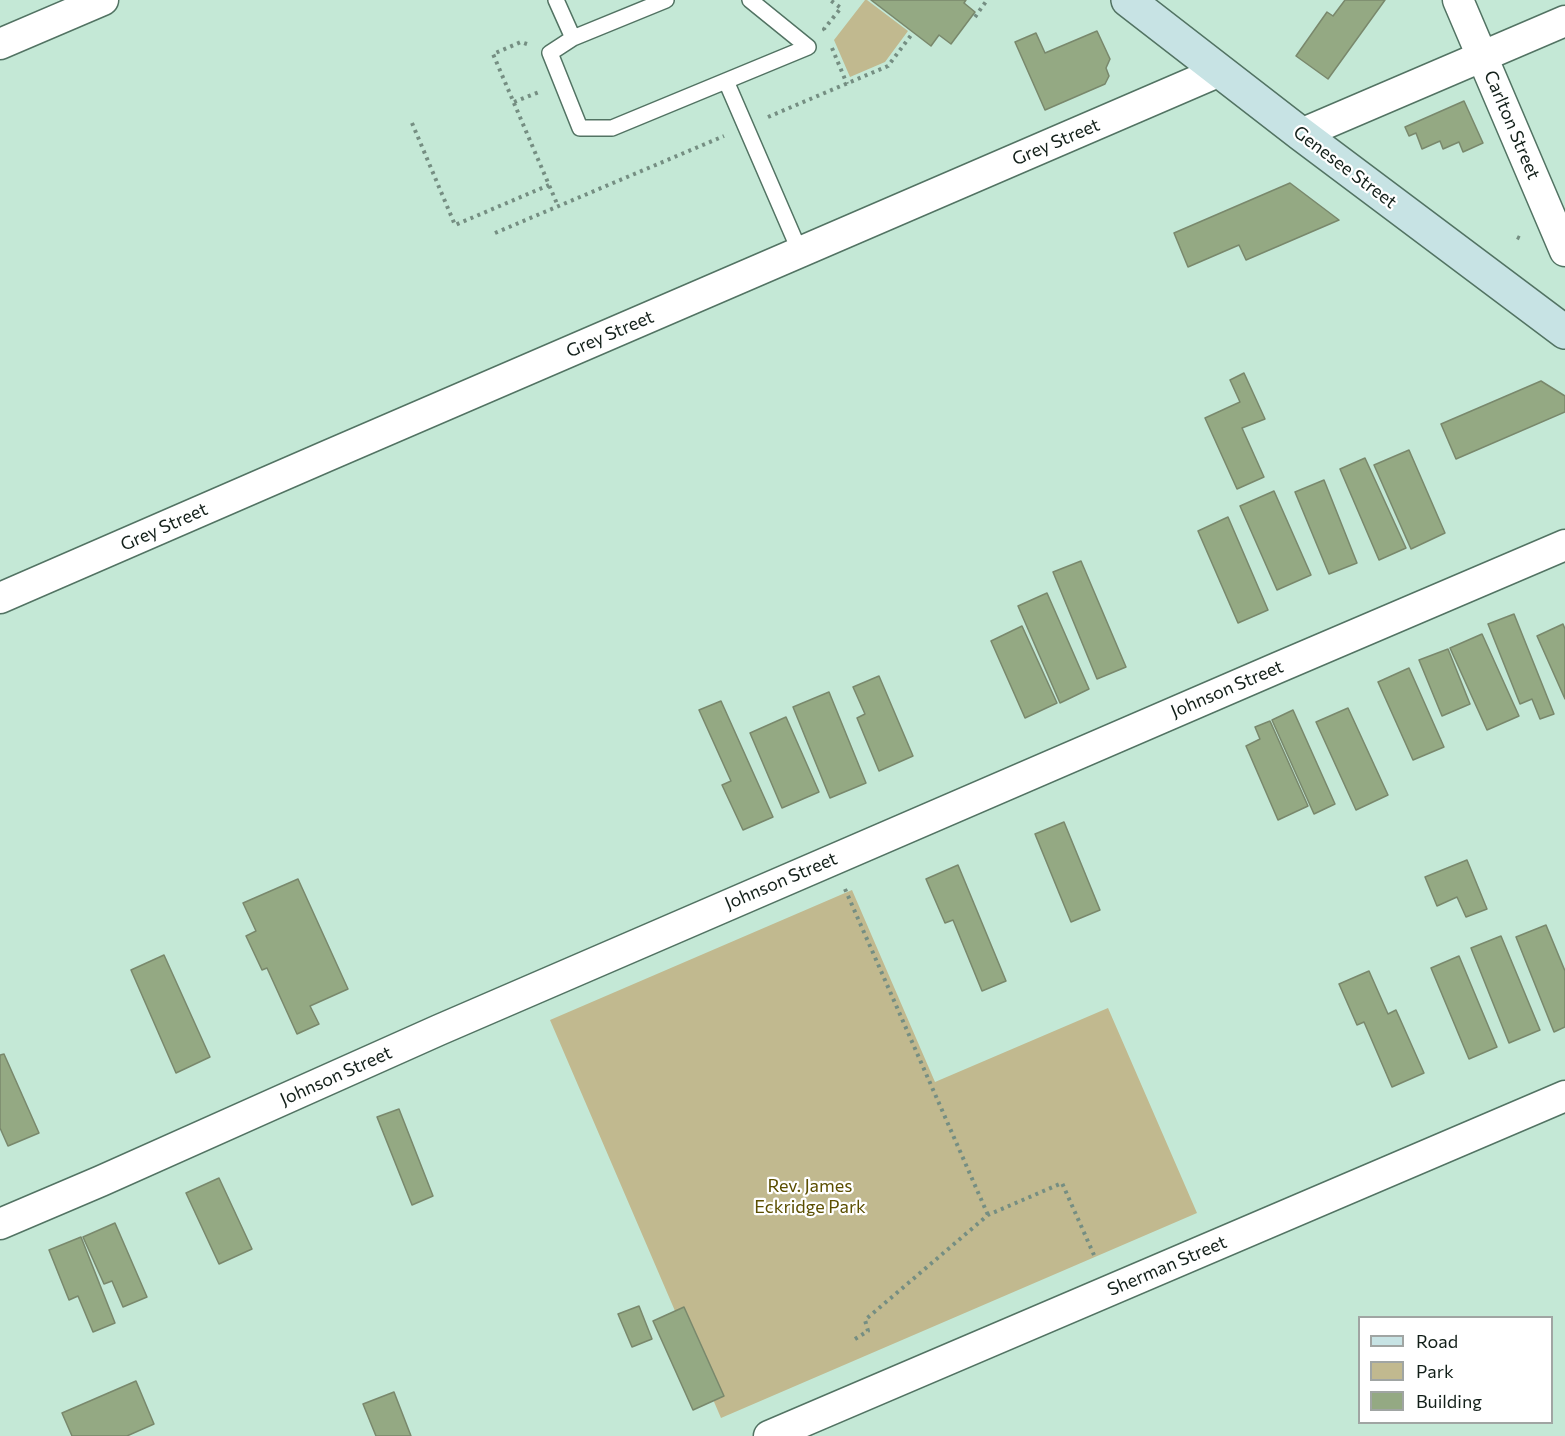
<!DOCTYPE html>
<style>
body{margin:0}
#map{position:relative;width:1565px;height:1436px;overflow:hidden;background:#c4e8d6;font-family:Commissioner,sans-serif}
canvas{display:block}
.legend{position:absolute;left:1358px;top:1316px;width:195px;height:108px;box-sizing:border-box;background:#fff;border:2px solid #a0a5a3;margin:0;padding:8px 10px;list-style:none;font-size:18px;color:#121f19}
.legend li{display:flex;align-items:center;gap:12px;height:30px}
.legend b{width:30px;border:2px solid #a0a5a3}
</style>
<div id="map">
<canvas width="1565" height="1436"></canvas>
<ul class="legend">
<li><b style="height:8px;background:#c7e3e4"></b>Road</li>
<li><b style="height:16px;background:#c1b98f"></b>Park</li>
<li><b style="height:16px;background:#94a983"></b>Building</li>
</ul>
</div>
<script>
const context = document.querySelector('canvas').getContext('2d');
context.lineJoin = 'round';
function fillPath(path, color) { context.fillStyle = color; context.fill(path, 'evenodd'); }
const toPath = rows => new Path2D(rows.map(r => 'M' + r).join(''));
function stroke(path, color, width, dash) { context.strokeStyle = color; context.lineWidth = width; context.lineCap = dash ? 'butt' : 'round'; context.setLineDash(dash || []); context.stroke(path); }
function drawText(font, color, halo, rows, align = 'center') {
  context.font = font + ' Commissioner,sans-serif'; context.lineWidth = 4.5; context.setLineDash([]); context.textBaseline = 'middle'; context.strokeStyle = halo; context.fillStyle = color; for (const [text, x, y, turn = 0] of rows) {
    context.save(); context.translate(x, y); context.rotate((+turn || 0) * Math.PI / 180); context.textAlign = isNaN(turn) ? turn : align; if (halo) context.strokeText(text, 0, 0); context.fillText(text, 0, 0); context.restore();
  }
}
fillPath(toPath([
 [865,0,867,0,908,31,885,62,850,77,834,40],
 [852,890,935,1082,1108,1008,1197,1213,721,1418,550,1020]
]), '#c1b98f');
const building = toPath([
 [871,0,966,0,964,3,975,12,951,44,939,35,931,46,871,0],
 [1345,0,1385,0,1328,79,1296,56,1327,12,1333,16,1345,0],
 [1097,31,1110,59,1106,68,1109,76,1105,84,1045,110,1015,42,1036,33,1045,53,1097,31],
 [1464,101,1483,143,1463,152,1459,142,1443,149,1440,141,1422,149,1416,133,1409,136,1405,127,1464,101],
 [1290,183,1339,220,1246,260,1239,245,1188,267,1174,233,1290,183],
 [1244,373,1265,419,1242,428,1264,477,1237,489,1205,418,1240,402,1230,380,1244,373],
 [1541,381,1565,396,1565,412,1456,459,1441,424,1541,381],
 [1409,450,1445,533,1411,549,1374,465,1409,450],
 [1365,458,1406,548,1379,560,1340,469,1365,458],
 [1324,480,1357,563,1329,574,1295,492,1324,480],
 [1274,491,1311,575,1277,590,1240,506,1274,491],
 [1228,517,1268,610,1238,623,1198,531,1228,517],
 [1081,561,1126,667,1097,679,1053,572,1081,561],
 [1047,593,1089,689,1060,703,1018,606,1047,593],
 [1514,614,1554,714,1540,719,1532,699,1520,704,1488,624,1514,614],
 [1563,624,1565,629,1565,699,1537,636,1563,624],
 [1022,626,1057,703,1025,718,991,641,1022,626],
 [1482,634,1519,716,1487,730,1450,648,1482,634],
 [1448,649,1470,704,1442,716,1419,660,1448,649],
 [1409,668,1444,747,1413,760,1378,682,1409,668],
 [879,676,913,756,879,771,857,718,865,714,853,687,879,676],
 [829,692,866,783,830,798,793,707,829,692],
 [721,701,773,817,743,830,722,785,731,781,699,710,721,701],
 [1348,708,1388,795,1356,810,1316,722,1348,708],
 [1293,710,1335,804,1314,814,1272,720,1293,710],
 [786,717,819,792,782,808,750,733,786,717],
 [1270,721,1308,806,1278,820,1246,746,1260,739,1255,727,1270,721],
 [1064,822,1100,910,1071,922,1035,834,1064,822],
 [1467,860,1487,909,1466,917,1457,897,1437,906,1425,877,1467,860],
 [958,865,1006,981,982,991,953,920,945,923,926,879,958,865],
 [298,879,348,989,310,1006,319,1024,297,1034,267,968,262,970,246,936,256,931,243,903,298,879],
 [1546,925,1565,971,1565,1027,1554,1032,1516,937,1546,925],
 [1501,936,1540,1030,1509,1043,1471,948,1501,936],
 [164,955,210,1057,176,1073,131,970,164,955],
 [1459,956,1497,1047,1469,1059,1431,968,1459,956],
 [1369,971,1388,1014,1396,1010,1424,1073,1392,1087,1364,1022,1357,1025,1339,984,1369,971],
 [4,1054,39,1133,8,1146,0,1128,0,1055,4,1054],
 [399,1109,433,1196,412,1205,377,1117,399,1109],
 [219,1178,252,1249,219,1264,186,1193,219,1178],
 [115,1223,147,1297,123,1307,112,1281,104,1284,83,1237,115,1223],
 [81,1237,115,1323,93,1332,78,1296,69,1300,49,1250,81,1237],
 [639,1306,652,1339,632,1347,618,1314,639,1306],
 [684,1307,724,1396,693,1410,653,1321,684,1307],
 [136,1381,154,1424,127,1436,72,1436,62,1413,136,1381],
 [394,1392,411,1436,376,1436,363,1404,394,1392]
]);
fillPath(building, '#94a983');
stroke(building, '#79886c', 1.5);
const lane = toPath([
 [556,0,573,38],
 [666,0,573,38,550,53,580,128,612,128,808,47,750,0],
 [726,81,800,252]
]);
const street = toPath([
 [1458,0,1565,251],
 [0,44,103,0],
 [1301,134,1565,21],
 [0,598,327,456,1220,71],
 [0,1224,101,1181,439,1030,1277,668,1565,545],
 [769,1436,1565,1096]
]);
const secondary = toPath([
 [1128,0,1301,134,1565,332]
]);
stroke(lane, '#527363', 18);
stroke(street, '#527363', 33);
stroke(secondary, '#527363', 36);
stroke(toPath([
 [975,17,987,0],
 [825,30,824,29,841,8,830,0],
 [527,44,521,42,493,54,558,206],
 [832,48,847,84],
 [514,102,539,92],
 [768,117,888,66,912,34],
 [412,123,455,225,549,185],
 [495,233,724,136],
 [1517,237,1521,239],
 [845,889,988,1215],
 [855,1339,868,1331,865,1320,988,1215,1062,1183,1094,1255]
]), '#758e82', 4, [3, 4.5]);
stroke(lane, '#fff', 15);
stroke(street, '#fff', 30);
stroke(secondary, '#c7e3e4', 33);
drawText('18px', '#121f19', '#fff', [
 ["Carlton Street",1512,125,67],
 ["Grey Street",1056,142,-23],
 ["Genesee Street",1345,167,37],
 ["Grey Street",610,334,-23],
 ["Grey Street",164,527,-24],
 ["Johnson Street",1227,689,-23],
 ["Johnson Street",781,881,-23],
 ["Johnson Street",336,1076,-24],
 ["Sherman Street",1167,1266,-23]
]);
drawText('18px', '#5b4e00', '#fff', [
 ["Rev. James",810,1186],
 ["Eckridge Park",810,1207]
]);
</script>
